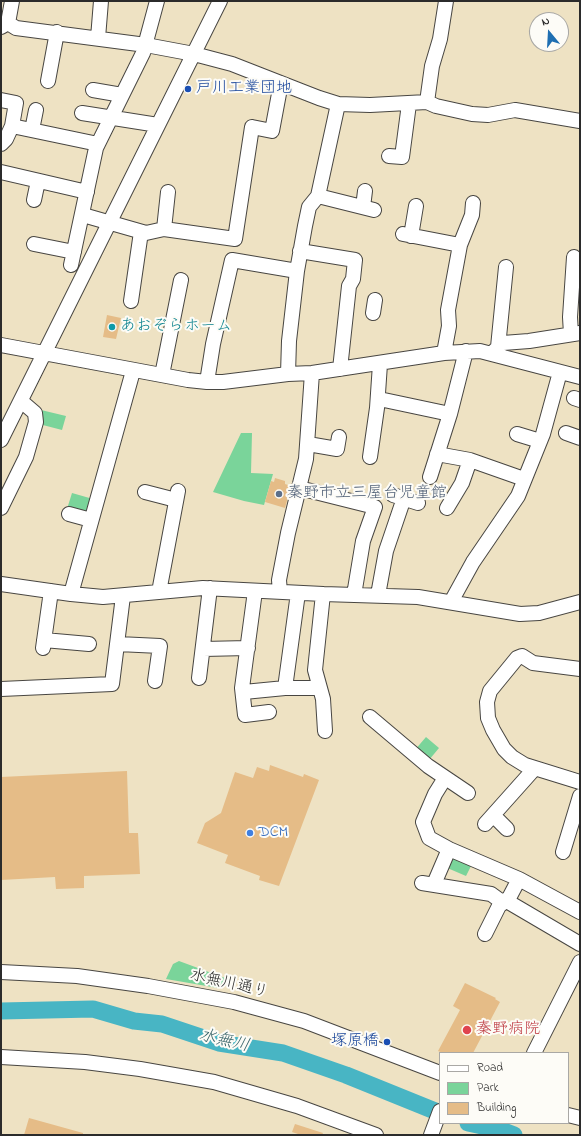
<!DOCTYPE html>
<meta charset="utf-8">
<style>
body{margin:0}
#map{position:relative;width:581px;height:1136px;overflow:hidden;background:#eee2c3;font-family:"Indie Flower",sans-serif}
canvas{display:block}
.frame{position:absolute;inset:0;border:2px solid #2b2b2b;pointer-events:none}
.legend{position:absolute;left:439px;top:1052px;width:130px;height:72px;box-sizing:border-box;background:#fdfcf7;border:1px solid #a9a8a5;margin:0;padding:5px 7px;list-style:none;font-size:12px;color:#2b2b2b}
.legend li{display:flex;align-items:center;gap:8px;height:20px}
.legend b{width:20px;border:1px solid #a9a8a5}
.north{position:absolute;left:529px;top:12px;width:40px;height:40px;box-sizing:border-box;background:#fdfcf7;border:1px solid #a9a8a5;border-radius:50%;rotate:342deg;font-size:11px;font-weight:700;line-height:16px;text-align:center;color:#2b2b2b}
.north::after{content:'';display:block;margin:auto;width:14px;height:18px;background:#1f6fb2;clip-path:polygon(50% 0,100% 100%,50% 72%,0 100%)}
</style>
<div id="map">
<canvas width="581" height="1136"></canvas>
<div class="frame"></div>
<ul class="legend">
<li><b style="height:5px;background:#fff"></b>Road</li>
<li><b style="height:11px;background:#7ad49a"></b>Park</li>
<li><b style="height:11px;background:#e5bc87"></b>Building</li>
</ul>
<div class="north">N</div>
</div>
<script>
const context = document.querySelector('canvas').getContext('2d');
context.lineJoin = 'round';
function fillPath(path, color) { context.fillStyle = color; context.fill(path, 'evenodd'); }
const toPath = rows => new Path2D(rows.map(r => 'M' + r).join(''));
function stroke(path, color, width, dash) { context.strokeStyle = color; context.lineWidth = width; context.lineCap = dash ? 'butt' : 'round'; context.setLineDash(dash || []); context.stroke(path); }
function drawText(font, color, halo, rows, align = 'center') {
  context.font = font + ' "Indie Flower","Klee One",sans-serif'; context.lineWidth = 4; context.setLineDash([]); context.textBaseline = 'middle'; context.strokeStyle = halo; context.fillStyle = color; for (const [text, x, y, turn = 0] of rows) {
    context.save(); context.translate(x, y); context.rotate((+turn || 0) * Math.PI / 180); context.textAlign = isNaN(turn) ? turn : align; if (halo) context.strokeText(text, 0, 0); context.fillText(text, 0, 0); context.restore();
  }
}
fillPath(toPath([
 [41,410,66,416,62,430,39,424],
 [241,433,252,433,251,473,273,474,264,505,244,501,213,492],
 [72,493,93,499,89,512,67,509],
 [426,737,439,748,429,760,414,751],
 [450,856,473,862,466,876,445,867],
 [179,961,225,978,222,986,218,988,166,979,173,964]
]), '#7ad49a');
stroke(toPath([
 [1,1011,93,1009,134,1021,162,1024,219,1043,283,1053,346,1075,440,1113],
 [468,1123,501,1130,514,1135]
]), '#48b5c4', 17);
fillPath(toPath([
 [107,315,121,318,116,339,103,337],
 [275,478,285,481,285,484,291,486,285,508,265,502,271,481,274,482],
 [270,765,303,777,304,774,319,780,279,886,259,880,260,876,225,863,228,855,197,843,205,823,221,813,235,772,253,778,257,767,269,771],
 [127,771,129,833,138,833,140,874,84,876,84,888,56,889,55,877,1,880,1,777],
 [465,983,496,998,495,999,500,1002,473,1053,443,1053,438,1051,460,1010,453,1006],
 [29,1118,83,1133,83,1135,24,1135],
 [295,1124,323,1133,322,1135,301,1135,292,1132]
]), '#e5bc87');
const minor = toPath([
 [8,23,16,28,146,45,194,54,232,64,319,98,338,104,370,105,427,102,436,106,472,114,488,115,515,110,580,121],
 [1,27,8,23,12,1],
 [98,38,101,1],
 [48,81,57,32],
 [93,90,122,95],
 [1,100,16,103,12,126,6,139,1,144],
 [427,102,432,66,440,39,446,1],
 [82,113,158,125],
 [12,126,98,144],
 [32,130,36,110],
 [389,156,402,157,409,104],
 [1,172,87,192],
 [318,196,374,210],
 [34,200,38,181],
 [363,207,365,191],
 [83,215,146,233,164,229,235,239,252,127,272,131,281,83],
 [164,229,168,192],
 [403,234,460,245],
 [411,236,416,206],
 [34,244,74,252],
 [300,251,355,260,353,279,349,286,340,369],
 [71,265,96,148,143,53,157,1],
 [131,301,141,232],
 [373,313,375,300],
 [571,334,570,317,574,257],
 [1,345,188,380,207,382,223,382,288,374,312,373,444,353,480,351,580,377],
 [498,347,506,267],
 [444,353,449,326,448,310,460,245,472,215,473,203],
 [492,353,503,343,529,341,580,333],
 [288,374,289,341,297,271,305,226,309,207,318,196,338,104],
 [162,375,181,280],
 [207,382,213,344,232,260,297,271],
 [574,398,580,400],
 [384,400,450,414],
 [566,433,580,438],
 [517,434,540,441],
 [1,440,220,1],
 [308,444,337,449,339,437],
 [437,454,470,460,524,479],
 [370,457,377,408,380,364],
 [430,477,450,414,466,351],
 [299,488,375,507,363,541,354,595],
 [145,492,176,500],
 [393,495,418,503],
 [1,508,26,457,36,422,35,413,21,401],
 [447,508,462,483,470,460],
 [69,514,91,520],
 [1,584,71,594,103,597,203,588,323,594,418,597,520,614,539,613,580,602],
 [255,591,242,688,245,715,269,712],
 [159,592,178,491],
 [280,592,279,580,288,533,306,459,312,373],
 [71,594,133,371],
 [323,594,315,670,323,699,325,731],
 [378,595,386,551,404,498],
 [451,602,473,562,518,496,543,434,560,372],
 [44,640,89,644],
 [118,644,160,646,155,681],
 [43,648,51,591],
 [203,649,248,648],
 [580,669,533,663,522,656,517,658,490,691,487,702,488,718,493,730,504,749,512,757,525,765,580,782],
 [199,678,210,588],
 [285,688,298,593],
 [1,689,112,684,123,596],
 [244,692,285,688,320,688],
 [370,717,428,766,468,793],
 [445,778,435,794,423,822,429,838,449,849,519,879,580,912],
 [494,816,507,829],
 [485,824,535,768],
 [563,852,580,796],
 [422,883,491,894,502,902],
 [434,884,449,849],
 [505,900,580,944],
 [485,934,499,906,509,898,519,879],
 [1,972,77,976,148,986,234,1002,304,1021,440,1073],
 [534,1053,580,962],
 [1,1057,85,1062,140,1069,214,1082,297,1106,376,1135],
 [568,1115,580,1118],
 [431,1135,440,1111]
]);
stroke(minor, '#484642', 16);
stroke(minor, '#fff', 14);
for (const [x, y, r, color] of [
 [188,89,4,"#1a4fb4"],
 [112,327,4,"#0f9aa8"],
 [279,494,4,"#5c6f8a"],
 [250,833,4,"#3f7fe0"],
 [467,1030,5,"#e0444e"],
 [387,1042,4,"#1a4fb4"]
]) { const dot = new Path2D(); dot.arc(x, y, r, 0, 2 * Math.PI); context.fillStyle = color; context.fill(dot); stroke(dot, '#fdfcf7', 1.5); }
drawText('16px', '#164399', '#fdfcf7', [
 ["戸川工業団地",196,89],
 ["塚原橋",379,1042,"right"]
], 'left');
drawText('16px', '#0d838f', '#fdfcf7', [
 ["あおぞらホーム",120,327]
], 'left');
drawText('16px', '#4e5e75', '#fdfcf7', [
 ["秦野市立三屋台児童館",287,494]
], 'left');
drawText('16px', '#366cbe', '#fdfcf7', [
 ["DCM",258,833]
], 'left');
drawText('16px', '#2b2b2b', '#fdfcf7', [
 ["水無川通り",229,985,13]
]);
drawText('16px', '#be3a42', '#fdfcf7', [
 ["秦野病院",476,1030]
], 'left');
drawText('italic 17px', '#376268', '#fdfcf7', [
 ["水無川",224,1042,13]
]);
</script>
